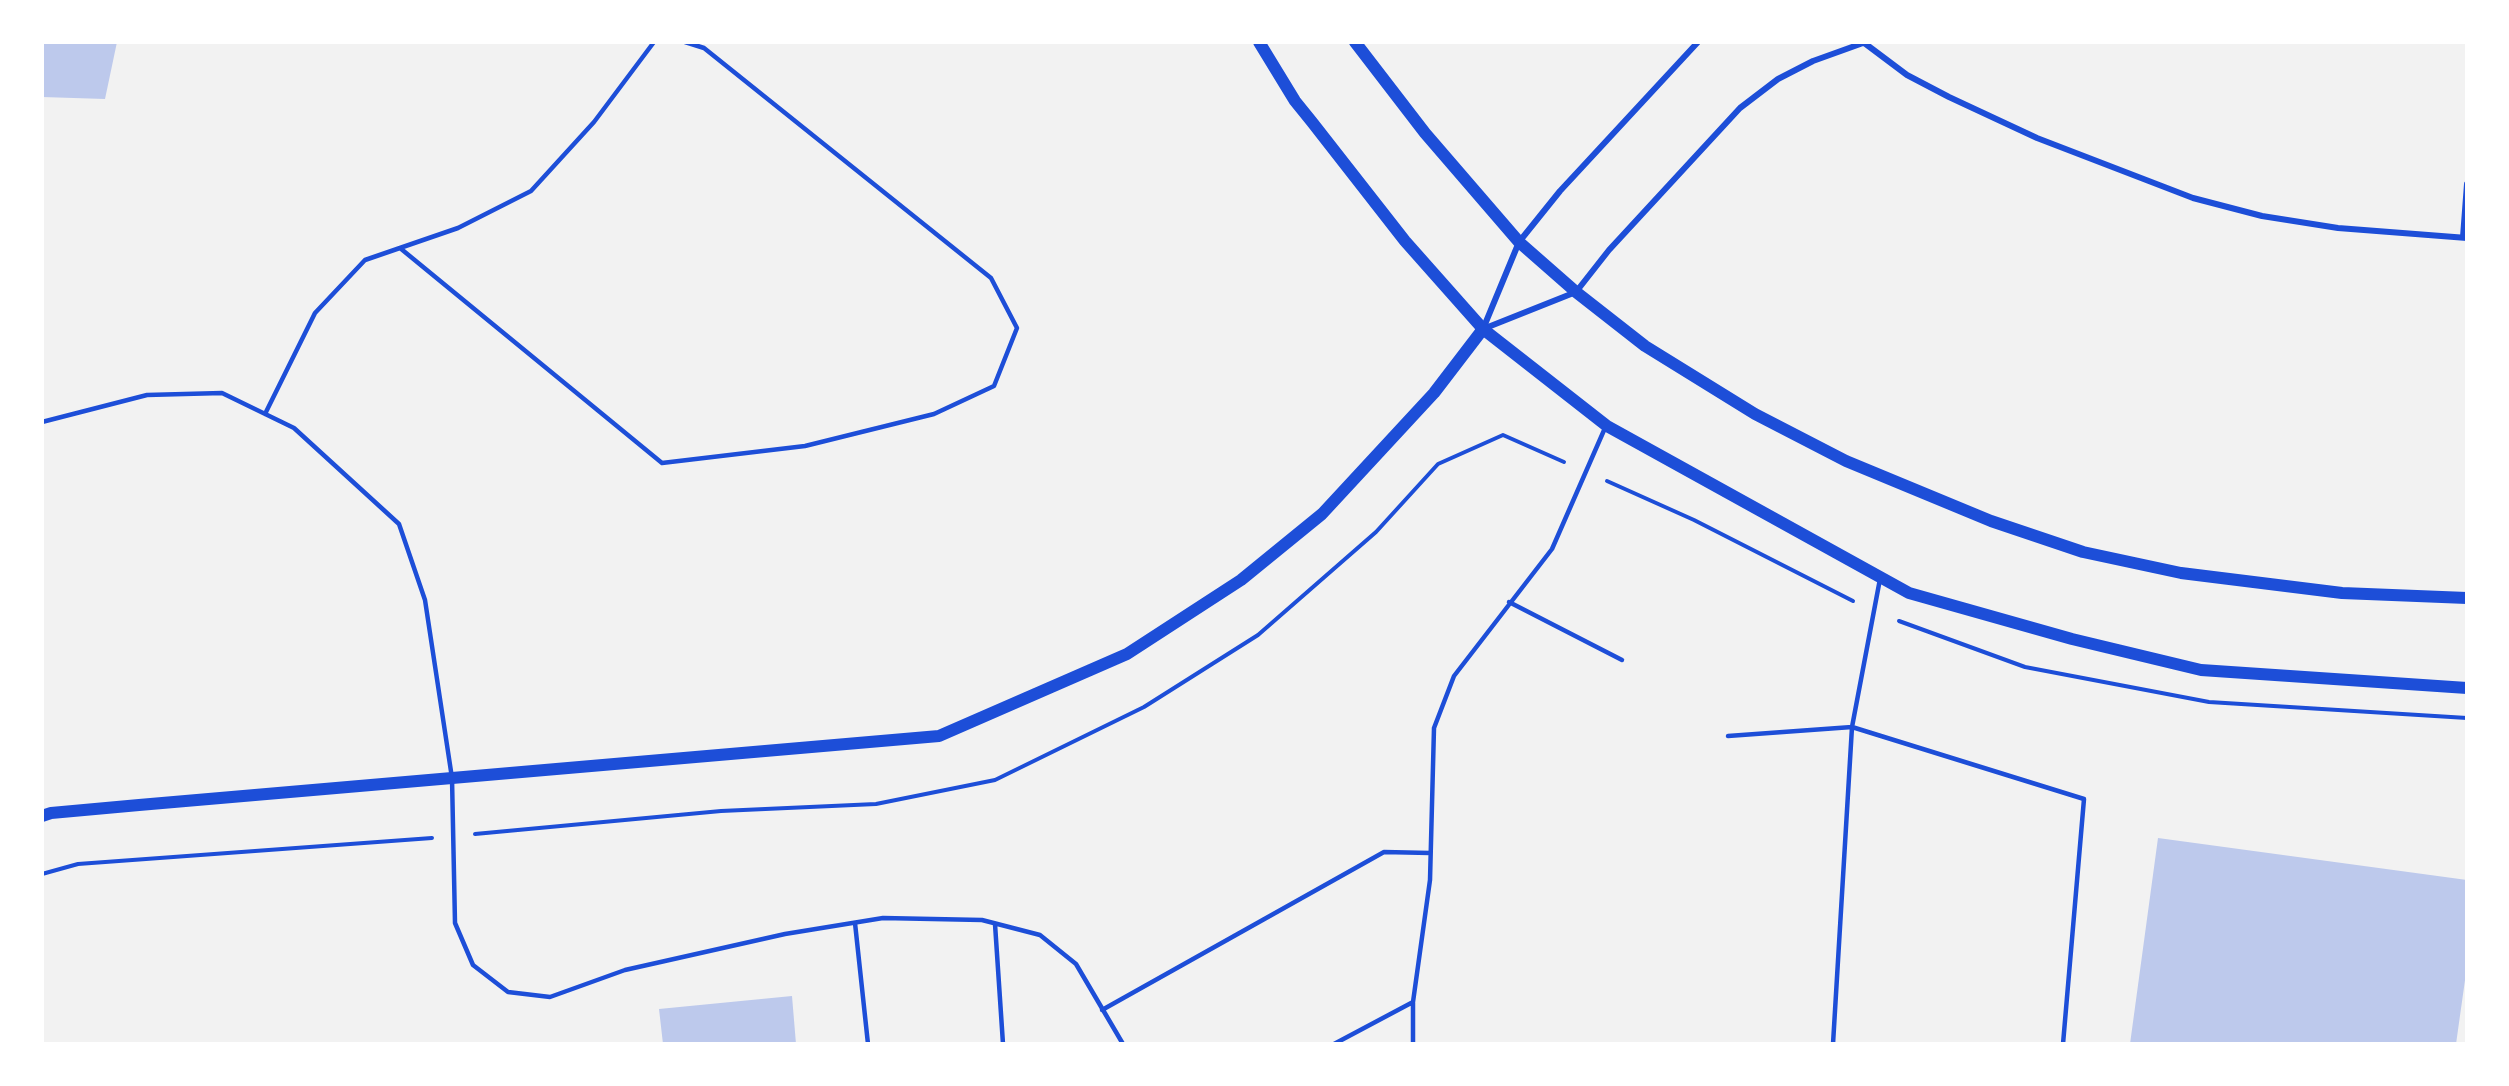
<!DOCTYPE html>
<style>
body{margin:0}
#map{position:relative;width:2509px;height:1086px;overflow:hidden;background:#f2f2f2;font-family:Jost,sans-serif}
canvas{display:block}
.frame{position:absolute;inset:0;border:44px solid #fff;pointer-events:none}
</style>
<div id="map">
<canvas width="2509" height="1086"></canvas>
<div class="frame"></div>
</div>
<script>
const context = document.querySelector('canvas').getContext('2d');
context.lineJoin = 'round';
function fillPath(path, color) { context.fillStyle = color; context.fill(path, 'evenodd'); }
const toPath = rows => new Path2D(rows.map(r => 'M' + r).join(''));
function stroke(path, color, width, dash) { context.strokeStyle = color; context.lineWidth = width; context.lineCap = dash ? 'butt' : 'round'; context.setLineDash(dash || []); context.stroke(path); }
fillPath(toPath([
 [42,42,117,42,105,99,42,97],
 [2158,838,2467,880,2467,966,2456,1044,2130,1044],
 [792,996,796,1044,663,1044,659,1009]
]), '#bdc9ec');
stroke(toPath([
 [1607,481,1694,520,1853,601],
 [1899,621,2025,667,2209,702,2467,718],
 [475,834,721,811,876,804,995,780,1144,707,1258,635,1376,532,1438,464,1503,435,1564,462],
 [42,874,78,864,432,838]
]), '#1d4ed8', 4);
stroke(toPath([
 [400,248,662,463,805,446,934,414,994,386,1017,328,991,278,704,48,685,42],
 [265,414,315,313,365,260,458,228,531,191,594,122,654,42],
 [42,422,147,395,222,393,294,428,399,524,425,600,452,778,455,923,473,965,508,992,550,997,625,970,785,934,883,918,982,920,1040,935,1076,964,1123,1044],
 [1509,602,1622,660],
 [1728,736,1852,727,2084,799,2063,1044],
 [855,923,868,1044],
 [995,924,1003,1044],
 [1102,1010,1384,852,1430,853],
 [1334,1044,1413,1002],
 [1413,1044,1413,1002,1430,880,1434,728,1454,676,1552,549,1605,428],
 [1833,1044,1852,727,1880,579]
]), '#1d4ed8', 4.5);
stroke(toPath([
 [1863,42,1907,75,1949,97,2037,138,2193,198,2262,216,2338,228,2467,238],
 [2463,237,2467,184],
 [1483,329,1576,292,1609,250,1740,108,1778,79,1813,61,1863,43],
 [1483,329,1519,242,1560,191,1698,42]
]), '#1d4ed8', 6);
stroke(toPath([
 [1259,42,1295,101,1312,122,1405,241,1483,329,1607,426,1909,593,2072,639,2201,670,2467,688],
 [1355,42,1425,133,1519,242,1576,292,1645,346,1755,414,1846,461,1991,521,2083,552,2181,573,2342,593,2467,598],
 [42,816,51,813,139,805,939,736,1127,654,1241,580,1322,514,1434,393,1483,329]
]), '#1d4ed8', 12);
</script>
